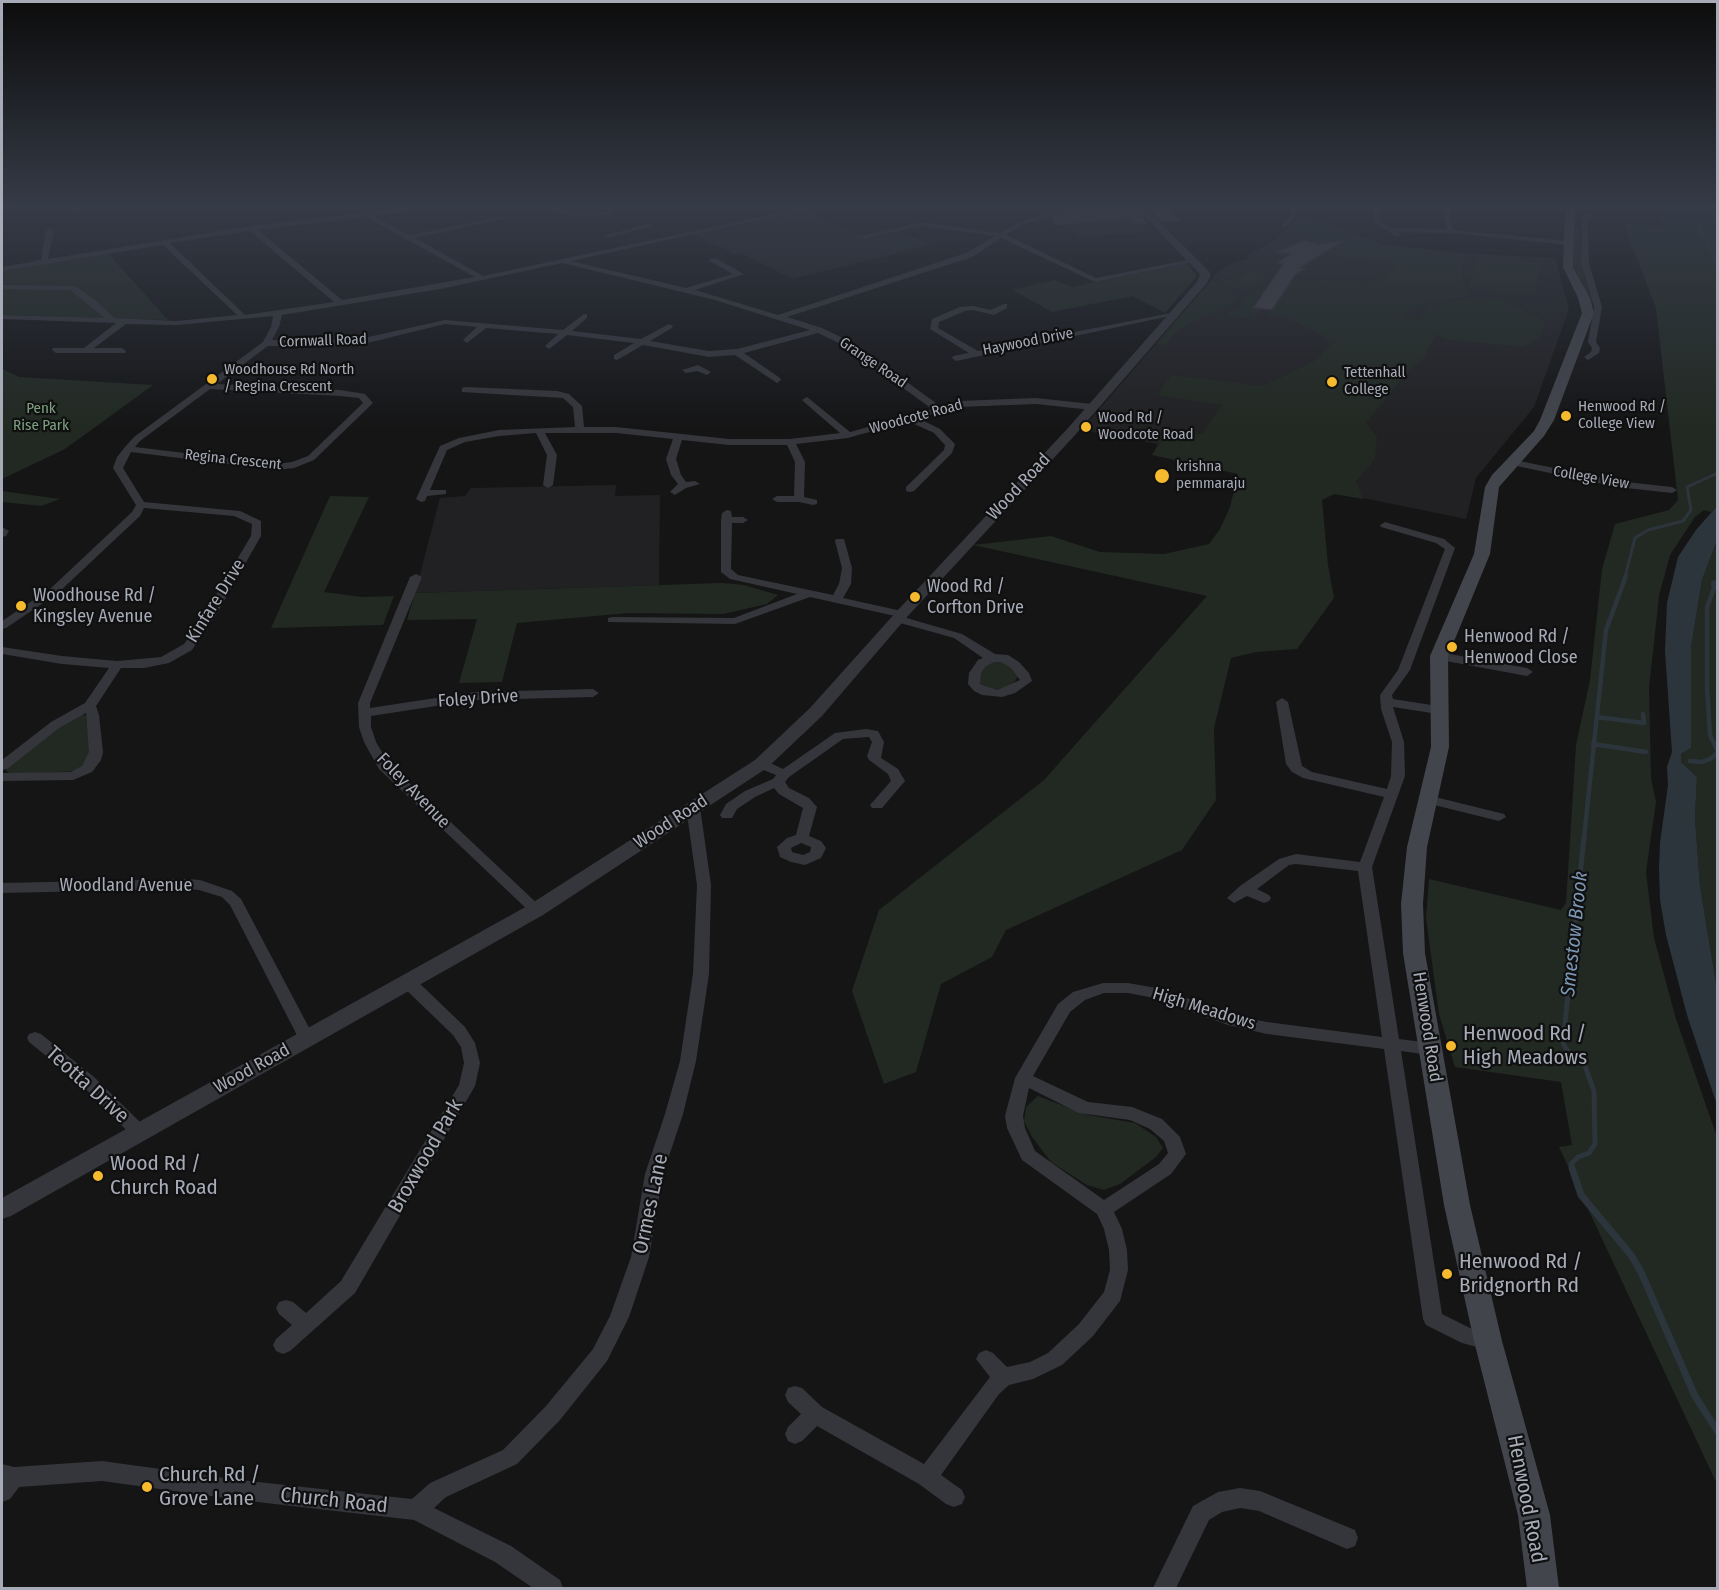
<!DOCTYPE html>
<style>
body{margin:0}
#map{position:relative;width:1719px;height:1590px;overflow:hidden;background:#151516;font-family:"Fira Sans Condensed",sans-serif}
canvas{display:block}
.frame{position:absolute;inset:0;border:3px solid #a6abb7;pointer-events:none}
</style>
<div id="map">
<canvas width="1719" height="1590"></canvas>
<div class="frame"></div>
</div>
<script>
const context = document.querySelector('canvas').getContext('2d');
context.lineJoin = 'round';
function fillPath(path, color) { context.fillStyle = color; context.fill(path, 'evenodd'); }
const toPath = rows => new Path2D(rows.map(r => 'M' + r).join(''));
function stroke(path, color, width, dash) { context.strokeStyle = color; context.lineWidth = width; context.lineCap = dash ? 'butt' : 'round'; context.setLineDash(dash || []); context.stroke(path); }
function drawText(font, color, halo, rows, align = 'center') {
  context.font = font + ' "Fira Sans Condensed",sans-serif'; context.lineWidth = 4.5; context.setLineDash([]); context.textBaseline = 'middle'; context.strokeStyle = halo; context.fillStyle = color; for (const [text, x, y, turn = 0] of rows) {
    context.save(); context.translate(x, y); context.rotate((+turn || 0) * Math.PI / 180); context.textAlign = isNaN(turn) ? turn : align; if (halo) context.strokeText(text, 0, 0); context.fillText(text, 0, 0); context.restore();
  }
}
fillPath(toPath([
 [1083,208,1136,208,1154,231,1080,237,1048,216],
 [807,211,865,237,896,230,932,245,792,279,741,253,734,254,693,234],
 [1300,217,1325,223,1383,245,1462,253,1555,258,1569,309,1534,407,1476,478,1466,519,1152,455,1158,444,1081,430,1219,271,1235,262,1250,258,1246,256,1274,240],
 [616,485,615,496,660,495,659,585,415,593,440,498,465,496,471,488]
]), '#212123');
fillPath(toPath([
 [1663,208,1717,208,1717,506,1711,512,1704,510,1695,517,1670,555,1659,596,1649,688,1651,778,1656,802,1646,872,1654,938,1676,1019,1717,1137,1717,1484,1559,1147,1572,1145,1561,1082,1455,1067,1439,1014,1426,918,1429,879,1561,910,1566,903,1576,745,1590,680,1602,569,1615,524,1669,510,1678,500,1656,308,1623,223,1661,227],
 [1300,217,1325,223,1383,245,1462,253,1463,287,1470,296,1431,302,1407,312,1403,318,1420,319,1428,306,1481,297,1505,300,1545,322,1539,338,1523,347,1450,340,1436,335,1423,359,1410,369,1366,423,1377,437,1375,459,1356,481,1363,499,1334,494,1322,500,1328,565,1334,598,1297,649,1256,652,1231,658,1214,728,1216,800,1182,850,1006,930,992,957,941,984,916,1072,884,1084,852,991,879,910,1044,780,1207,596,973,545,1051,536,1100,552,1164,554,1209,544,1220,529,1230,507,1238,474,1152,455,1170,430,1202,434,1222,405,1158,395,1171,375,1263,386,1317,360,1331,344,1319,333,1287,317,1268,317,1291,281,1315,284,1320,279,1367,285,1388,277,1397,266,1394,264,1329,254,1349,247,1326,252,1333,243,1285,234],
 [1575,228,1580,229,1581,262,1593,306,1573,265],
 [911,236,928,243,899,252,881,243],
 [107,252,168,320,2,315,2,270],
 [1478,256,1541,263,1535,296,1469,288],
 [1187,263,1197,276,1165,313,1133,296,1052,312,1013,290,1054,280,1072,287],
 [1250,271,1265,274,1264,277,1262,281,1244,290,1230,287,1219,278,1236,281],
 [1211,281,1224,287,1236,299,1228,306,1190,323,1173,334,1166,345,1156,344],
 [1267,287,1255,299,1259,300,1254,308,1261,309,1257,315,1251,319,1224,314,1240,308,1245,297,1251,293],
 [2,369,19,377,153,385,65,449,2,479],
 [2,491,60,499,41,506,2,502],
 [330,496,369,497,324,592,362,597,394,596,383,625,271,628],
 [1717,540,1717,989,1700,886,1695,818,1697,777,1681,762,1681,754,1691,748,1691,648,1702,580],
 [722,583,744,585,778,595,767,604,723,614,629,613,517,623,502,682,459,683,477,619,407,620,415,593],
 [1000,661,1014,669,1019,675,1015,681,1006,687,995,690,984,687,978,680,980,673,989,662],
 [81,714,86,716,90,751,86,766,79,771,10,774,6,770,8,766,74,716],
 [1038,1096,1088,1115,1135,1123,1156,1137,1163,1148,1156,1157,1120,1184,1104,1190,1087,1185,1051,1162,1032,1137,1024,1121,1026,1107]
]), '#212922');
fillPath(toPath([
 [1717,506,1717,540,1702,580,1691,648,1691,748,1681,754,1681,762,1697,777,1695,818,1700,886,1717,989,1717,1105,1687,1015,1666,935,1660,900,1659,869,1660,843,1668,785,1667,767,1672,752,1665,651,1667,603,1678,557,1696,530]
]), '#2c353c');
stroke(toPath([
 [1691,208,1718,267]
]), '#2c353c', 2);
stroke(toPath([
 [1625,577,1635,538,1648,530,1683,521,1691,510,1687,487,1718,473]
]), '#2c353c', 3);
stroke(toPath([
 [1718,582,1713,583,1714,588,1707,607,1707,688,1710,735,1718,752],
 [1597,717,1644,723,1643,714],
 [1593,744,1646,752],
 [1690,761,1702,762,1712,758,1718,752],
 [1584,838,1606,630,1626,576]
]), '#2c353c', 4.5);
stroke(toPath([
 [1572,1170,1571,1164,1578,1157,1589,1153,1595,1144,1594,1091,1585,1066,1566,1049,1563,1043,1584,837]
]), '#2c353c', 5);
stroke(toPath([
 [1572,1168,1581,1195,1631,1255,1641,1272,1695,1396,1718,1432]
]), '#2c353c', 7);
const building = toPath([
 [1090,208,1134,208,1147,223,1134,224,1129,218,1054,225,1053,217,1090,208],
 [1149,208,1167,208,1180,221,1162,222,1149,208],
 [1305,240,1319,244,1343,241,1300,268,1305,269,1296,274,1272,310,1253,308,1283,264,1277,263,1290,254,1276,252,1305,240]
]);
fillPath(building, '#414146');
stroke(building, '#2f2e32', 1.5);
fillPath(toPath([
 [67,208,62,211,59,209,59,208,67,208],
 [72,208,78,208,78,211,73,212,72,208],
 [402,208,424,208,374,216,409,235,510,215,508,218,415,238,483,276,801,208,815,208,571,261,686,288,733,274,708,260,715,258,744,274,695,290,778,315,966,253,995,236,922,226,864,238,860,236,922,222,1000,233,1018,223,1064,208,1075,208,1022,225,1006,235,1096,278,1193,259,1197,261,1095,282,1001,238,972,257,787,317,822,328,853,343,940,406,959,401,1036,398,1092,404,1097,407,1092,410,1036,404,959,407,918,418,940,429,955,444,952,453,914,491,910,492,906,491,906,487,944,450,945,445,934,433,908,421,848,438,796,444,805,462,804,497,817,500,817,504,813,505,799,502,777,502,772,499,777,496,794,496,795,462,787,445,729,445,682,440,676,459,681,475,686,482,695,481,700,484,686,488,675,495,670,492,678,484,671,475,666,459,673,439,616,433,545,433,557,455,553,485,548,488,543,485,547,455,536,433,499,436,465,442,447,450,430,490,446,490,446,494,427,496,425,501,421,502,416,499,440,446,459,438,499,430,575,427,573,407,563,398,462,392,462,388,465,387,557,391,569,394,582,406,584,427,616,427,729,439,790,439,840,433,804,402,802,400,807,397,850,432,932,409,847,347,818,333,744,353,780,378,781,380,777,383,735,355,709,357,643,345,617,360,614,359,614,355,634,343,567,335,549,349,545,346,558,334,486,328,467,343,463,340,477,327,445,324,355,346,268,346,217,384,340,390,365,394,373,403,314,460,294,468,276,470,131,452,123,468,144,502,240,511,261,521,261,536,216,615,192,650,169,663,144,668,121,668,96,706,99,715,103,752,101,760,92,772,73,780,2,781,2,773,71,772,82,766,89,752,86,713,59,728,7,769,2,770,2,760,51,722,85,703,109,668,62,664,2,654,2,647,62,656,117,661,161,657,184,644,204,615,251,536,252,524,234,516,144,508,140,516,58,593,6,628,2,629,2,621,50,589,132,512,136,505,113,468,117,457,125,447,134,437,263,342,271,327,273,316,177,325,126,324,94,348,122,348,126,351,125,353,56,353,52,350,53,348,84,348,116,323,2,319,2,315,105,318,70,290,2,289,2,285,75,286,99,303,114,318,177,321,237,315,163,245,2,271,2,267,41,260,46,230,50,228,54,230,48,259,251,226,402,208],
 [366,217,475,277,342,300,258,230,366,217],
 [250,231,334,302,245,315,170,243,250,231],
 [562,263,715,300,810,330,737,349,709,351,650,341,672,328,673,326,669,324,641,339,572,331,587,318,587,314,584,314,563,330,445,320,355,340,272,340,279,327,282,315,440,289,562,263],
 [210,389,340,396,359,398,363,403,308,456,292,462,276,464,135,447,140,441,210,389],
 [544,208,556,208,574,213,610,211,613,213,610,215,574,217,544,208],
 [692,208,727,208,724,210,692,208],
 [1288,208,1295,208,1298,215,1285,228,1281,226,1291,215,1288,208],
 [1373,208,1379,208,1379,220,1391,228,1446,229,1443,208,1449,208,1453,230,1568,241,1572,243,1568,245,1463,234,1398,232,1401,235,1397,237,1374,222,1373,208],
 [1585,214,1597,216,1588,218,1589,263,1602,307,1596,342,1600,348,1599,353,1588,360,1584,357,1591,352,1592,348,1588,342,1594,307,1581,263,1582,216,1585,214],
 [650,223,654,225,652,226,607,238,603,236,650,223],
 [1004,304,1007,304,1007,308,994,315,973,310,965,311,939,322,938,328,978,351,1171,313,1175,315,956,361,952,358,953,356,969,353,930,329,932,319,960,307,973,306,990,310,1004,304],
 [698,365,711,372,707,375,697,371,686,373,682,370,698,365],
 [1510,459,1617,481,1672,487,1677,490,1672,493,1617,487,1507,464,1507,460,1510,459],
 [727,510,731,511,732,517,743,517,748,520,743,523,732,523,731,569,738,575,833,595,839,584,842,568,835,541,836,539,844,539,852,568,851,584,843,598,906,612,908,614,903,617,962,634,995,654,1008,655,1019,662,1029,673,1032,681,1015,693,1002,697,982,695,974,691,968,684,969,673,978,660,983,658,954,638,893,621,891,619,895,616,810,597,735,624,608,622,608,618,612,617,734,618,797,594,730,579,721,572,721,520,722,513,727,510],
 [994,662,1001,662,1011,668,1020,680,997,690,982,685,980,683,981,673,986,666,994,662],
 [1385,522,1444,539,1455,548,1410,670,1392,695,1393,699,1438,706,1444,710,1438,714,1393,707,1404,742,1405,776,1372,867,1399,1039,1430,1043,1436,1045,1438,1049,1436,1053,1430,1055,1401,1051,1442,1314,1472,1329,1495,1335,1498,1341,1495,1347,1488,1350,1462,1343,1426,1325,1423,1319,1384,1049,1267,1034,1228,1025,1154,998,1128,993,1104,993,1085,1000,1070,1012,1033,1076,1088,1102,1132,1107,1162,1119,1180,1137,1186,1154,1171,1174,1114,1212,1122,1229,1127,1250,1128,1270,1120,1301,1093,1336,1062,1365,1033,1379,1009,1385,999,1394,941,1475,962,1490,965,1497,962,1504,954,1507,946,1504,919,1484,817,1426,802,1441,795,1444,788,1441,785,1434,788,1427,801,1414,788,1402,785,1395,788,1388,795,1386,802,1388,822,1407,924,1464,990,1377,976,1359,979,1353,986,1350,993,1353,1007,1367,1030,1362,1048,1353,1079,1324,1104,1292,1110,1270,1109,1250,1104,1229,1097,1214,1022,1160,1007,1128,1005,1116,1015,1078,1058,1004,1073,992,1103,983,1128,983,1162,989,1236,1016,1267,1022,1382,1037,1358,871,1296,864,1289,865,1257,889,1269,895,1271,898,1269,901,1264,903,1247,896,1234,903,1227,898,1240,886,1279,859,1296,854,1360,862,1384,797,1303,778,1292,772,1286,764,1276,702,1282,698,1288,702,1302,766,1312,772,1387,789,1391,776,1392,742,1381,709,1380,695,1398,670,1445,549,1436,543,1381,527,1380,525,1385,522],
 [1029,1088,1079,1113,1130,1120,1150,1129,1164,1141,1168,1153,1159,1164,1104,1200,1035,1151,1025,1128,1023,1116,1029,1088],
 [2,527,9,531,6,536,2,537,2,527],
 [416,574,422,577,370,703,370,708,475,692,593,689,599,693,593,697,475,700,371,716,371,727,376,742,389,764,541,907,543,910,541,913,531,913,379,769,364,742,359,727,358,703,410,577,416,574],
 [1439,652,1527,668,1533,672,1527,676,1435,659,1433,656,1439,652],
 [866,729,878,731,884,742,881,758,898,769,905,781,882,808,872,808,870,805,891,781,888,774,869,760,867,756,872,742,869,737,843,739,789,777,785,782,789,788,809,798,817,807,809,836,821,841,826,848,821,858,805,865,791,862,780,857,777,847,787,838,796,835,803,808,779,794,774,788,755,797,737,809,732,818,722,818,720,815,726,804,745,791,773,779,776,775,756,767,754,764,756,761,766,761,783,769,835,733,866,729],
 [801,843,811,847,810,852,803,855,792,852,791,848,801,843],
 [1427,795,1504,814,1506,817,1499,821,1422,802,1420,799,1422,796,1427,795],
 [693,803,700,807,711,885,709,974,696,1061,683,1114,663,1174,649,1257,629,1317,607,1361,560,1420,517,1464,446,1497,434,1508,511,1546,560,1580,563,1588,533,1588,495,1562,414,1520,240,1500,102,1481,19,1487,10,1499,2,1502,2,1464,14,1467,102,1461,240,1480,412,1499,430,1483,503,1450,546,1406,593,1349,610,1316,631,1257,645,1174,665,1114,680,1061,693,974,697,885,686,807,693,803],
 [187,879,200,880,232,891,241,899,315,1039,313,1043,307,1045,301,1043,230,905,222,897,199,890,187,889,2,893,2,883,187,879],
 [408,977,414,978,465,1027,475,1043,480,1063,475,1086,355,1293,290,1351,283,1354,276,1351,273,1345,276,1339,292,1325,279,1314,276,1308,279,1302,286,1300,293,1302,306,1313,341,1281,459,1085,464,1063,461,1047,453,1035,402,986,400,982,402,978,408,977],
 [35,1032,41,1034,94,1077,145,1127,148,1132,145,1137,139,1139,133,1137,82,1085,29,1042,27,1038,29,1034,35,1032],
 [1240,1488,1260,1491,1355,1530,1358,1538,1355,1546,1347,1549,1259,1511,1240,1508,1222,1512,1209,1520,1176,1588,1153,1588,1193,1506,1218,1492,1240,1488]
]), '#35363b');
fillPath(toPath([
 [1136,208,1145,208,1208,270,1211,275,1207,283,1076,434,907,617,822,716,767,768,543,915,11,1216,2,1219,2,1198,529,905,755,760,810,708,897,611,1068,428,1197,282,1200,274,1136,208]
]), '#35363b');
fillPath(toPath([
 [1565,208,1575,208,1573,267,1590,298,1594,313,1554,420,1544,436,1499,487,1490,554,1448,656,1449,747,1427,847,1423,904,1425,953,1470,1205,1502,1341,1550,1515,1559,1588,1527,1588,1518,1515,1474,1341,1444,1205,1403,953,1401,904,1407,847,1431,747,1430,656,1474,554,1485,487,1492,475,1534,431,1540,420,1582,313,1578,298,1563,267,1565,208]
]), '#43454c');
const sky = context.createLinearGradient(0, 0, 0, 431);
sky.addColorStop(0, '#0c0c0c');
sky.addColorStop(0.48, '#353b47');
sky.addColorStop(1, '#353b4700');
context.fillStyle = sky;
context.fillRect(0, 0, 1719, 431);
for (const [x, y, r, color] of [
 [212,379,6,"#f5ba2e"],
 [1332,382,6,"#f5ba2e"],
 [1566,416,6,"#f5ba2e"],
 [1086,427,6,"#f5ba2e"],
 [1162,476,8,"#f5ba2e"],
 [915,597,6,"#f5ba2e"],
 [21,606,6,"#f5ba2e"],
 [1452,647,6,"#f5ba2e"],
 [1451,1046,6,"#f5ba2e"],
 [98,1176,6,"#f5ba2e"],
 [1447,1274,6,"#f5ba2e"],
 [147,1487,6,"#f5ba2e"]
]) { const dot = new Path2D(); dot.arc(x, y, r, 0, 2 * Math.PI); context.fillStyle = color; context.fill(dot); stroke(dot, '#101011', 2); }
drawText('15px', '#a6abb7', '#101011', [
 ["Cornwall Road",323,341,-2],
 ["Haywood Drive",1028,342,-11],
 ["Grange Road",873,363,34],
 ["Woodcote Road",916,417,-15],
 ["Regina Crescent",233,460,6],
 ["College View",1591,478,10]
]);
drawText('15px', '#a6abb7', '#101011', [
 ["Woodhouse Rd North",224,370],
 ["/ Regina Crescent",224,387],
 ["Tettenhall",1344,373],
 ["College",1344,390],
 ["Henwood Rd /",1578,407],
 ["College View",1578,424],
 ["Wood Rd /",1098,418],
 ["Woodcote Road",1098,435],
 ["krishna",1176,467],
 ["pemmaraju",1176,484]
], 'left');
drawText('15px', '#7da281', '#101011', [
 ["Penk",41,409],
 ["Rise Park",41,426]
]);
drawText('18px', '#a6abb7', '#101011', [
 ["Wood Road",1019,487,-47],
 ["Kinfare Drive",216,601,-58],
 ["Foley Drive",478,699,-4],
 ["Foley Avenue",413,791,46],
 ["Wood Road",671,822,-33],
 ["Woodland Avenue",126,886],
 ["High Meadows",1204,1009,17],
 ["Henwood Road",1427,1027,81],
 ["Wood Road",252,1069,-29]
]);
drawText('18px', '#a6abb7', '#101011', [
 ["Wood Rd /",927,587],
 ["Corfton Drive",927,608],
 ["Woodhouse Rd /",33,596],
 ["Kingsley Avenue",33,617],
 ["Henwood Rd /",1464,637],
 ["Henwood Close",1464,658]
], 'left');
drawText('italic 20px', '#7c97b3', '#101011', [
 ["Smestow Brook",1575,934,-84]
]);
drawText('21px', '#a6abb7', '#101011', [
 ["Henwood Rd /",1463,1034],
 ["High Meadows",1463,1058],
 ["Wood Rd /",110,1164],
 ["Church Road",110,1188],
 ["Henwood Rd /",1459,1262],
 ["Bridgnorth Rd",1459,1286],
 ["Church Rd /",159,1475],
 ["Grove Lane",159,1499]
], 'left');
drawText('21px', '#a6abb7', '#101011', [
 ["Teotta Drive",87,1085,42],
 ["Broxwood Park",426,1156,-60],
 ["Ormes Lane",651,1204,-78],
 ["Henwood Road",1526,1499,79],
 ["Church Road",334,1501,6]
]);
</script>
